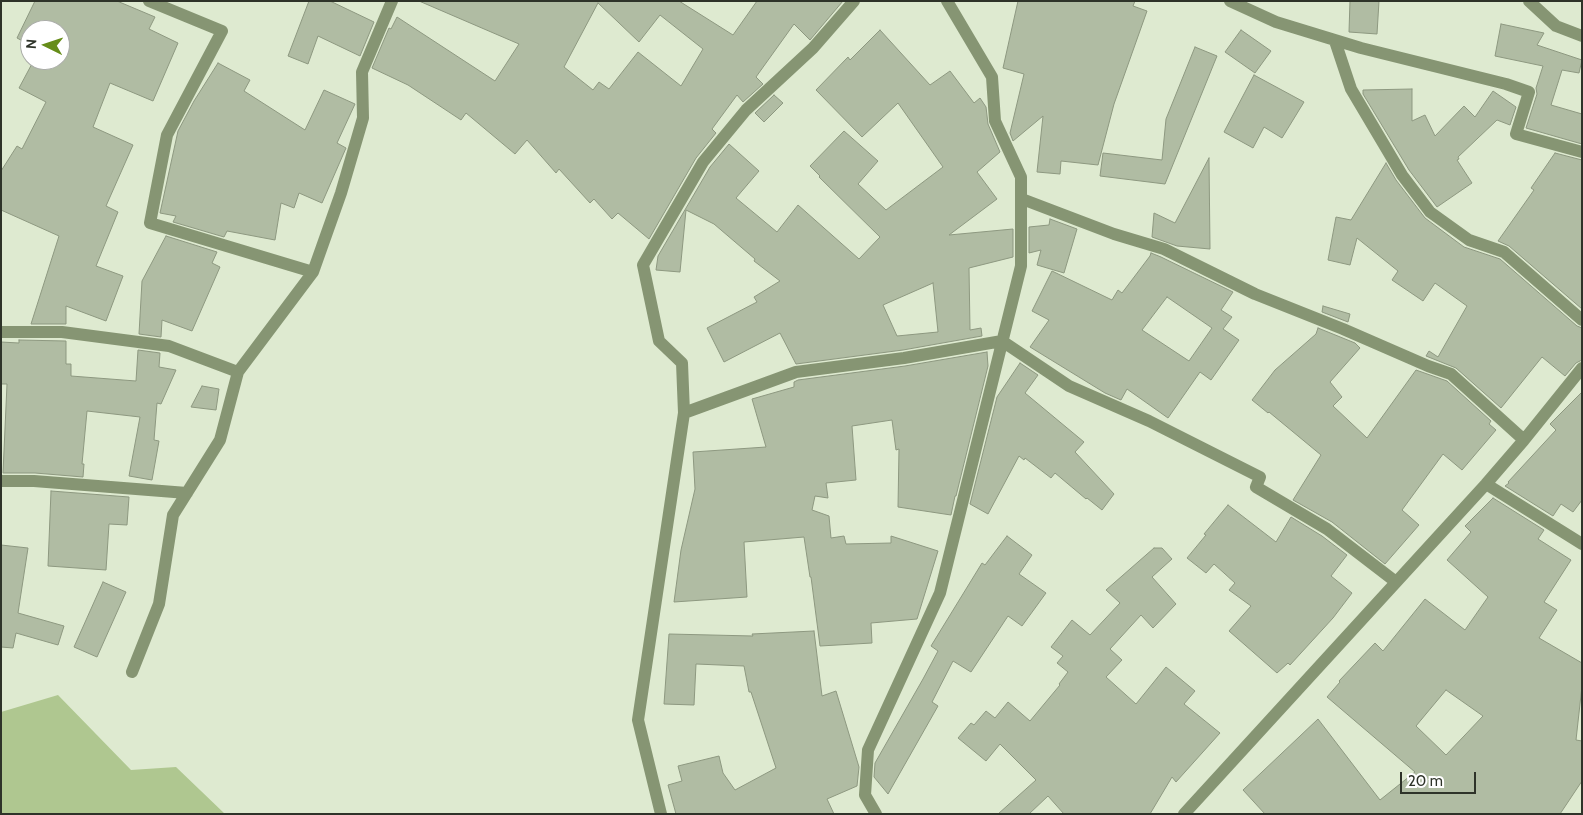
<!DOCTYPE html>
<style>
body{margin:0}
#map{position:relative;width:1583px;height:815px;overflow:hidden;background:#deead0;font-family:Cabin,sans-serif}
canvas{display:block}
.frame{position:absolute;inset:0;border:2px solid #2e3329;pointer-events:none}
.north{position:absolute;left:20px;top:20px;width:50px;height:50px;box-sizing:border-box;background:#fff;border:1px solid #abada9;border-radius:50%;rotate:274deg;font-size:14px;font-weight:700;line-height:20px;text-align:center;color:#2e3329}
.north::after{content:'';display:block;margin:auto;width:18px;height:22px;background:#668d19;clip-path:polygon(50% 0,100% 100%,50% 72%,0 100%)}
.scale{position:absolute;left:1400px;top:772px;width:76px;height:22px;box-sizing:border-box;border:2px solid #2e3329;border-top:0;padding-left:6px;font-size:15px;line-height:18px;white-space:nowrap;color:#2e3329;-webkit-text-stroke:4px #fff;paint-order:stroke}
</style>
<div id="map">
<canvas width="1583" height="815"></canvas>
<div class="frame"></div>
<div class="north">N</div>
<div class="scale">20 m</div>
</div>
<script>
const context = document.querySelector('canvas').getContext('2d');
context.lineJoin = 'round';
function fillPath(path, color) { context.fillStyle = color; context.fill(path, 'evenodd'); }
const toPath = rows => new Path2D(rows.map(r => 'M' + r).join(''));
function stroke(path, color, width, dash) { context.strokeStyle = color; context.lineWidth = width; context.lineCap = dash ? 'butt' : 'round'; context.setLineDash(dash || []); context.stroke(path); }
fillPath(toPath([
 [58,695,131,770,176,767,225,814,1,814,1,712]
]), '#afc790');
const building = toPath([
 [35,1,117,1,155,17,149,29,178,43,153,101,110,83,93,127,133,145,106,206,118,212,96,266,123,276,106,321,66,306,66,324,31,324,59,236,1,210,1,171,17,146,22,149,46,102,19,88,34,60,60,60,60,30,30,30,30,45,17,38,35,1],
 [309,1,330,1,374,22,360,56,318,36,308,64,288,56,309,1],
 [419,1,679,1,733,35,757,1,843,1,810,40,794,24,756,77,763,84,743,102,737,95,712,129,716,133,696,158,649,239,618,213,612,219,594,199,590,203,559,169,556,173,527,140,515,154,466,113,461,120,408,85,372,68,389,28,391,29,397,17,495,81,519,44,419,1],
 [598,3,639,42,660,15,703,49,681,86,638,52,609,89,599,82,593,90,564,67,598,3],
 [1018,1,1135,1,1133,6,1147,11,1114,104,1098,165,1061,161,1060,174,1037,172,1043,116,1013,141,1010,133,1024,74,1003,68,1018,1],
 [1350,1,1379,1,1377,34,1349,32,1350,1],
 [1501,24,1544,33,1537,45,1582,60,1579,73,1562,70,1551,105,1582,114,1582,144,1526,128,1537,94,1536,88,1543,66,1495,56,1501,24],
 [880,30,930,85,950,71,974,103,980,98,986,107,988,124,1000,152,977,172,997,199,949,235,1013,229,1013,257,969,268,970,330,981,328,982,336,903,350,796,364,780,333,724,362,707,328,757,302,754,297,780,281,754,261,755,259,714,224,686,210,680,272,656,270,658,256,710,167,729,144,759,171,736,198,777,232,798,205,859,259,880,237,819,177,820,176,810,166,844,131,878,161,858,184,886,210,943,167,898,103,862,137,816,90,848,57,850,60,880,30],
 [933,283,938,332,897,336,883,305,933,283],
 [1241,30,1271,51,1255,73,1225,52,1241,30],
 [1195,47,1217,56,1165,184,1100,176,1103,153,1162,160,1166,119,1195,47],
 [218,63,250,80,244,91,305,130,324,90,355,104,337,143,346,148,322,203,299,193,294,208,281,203,275,240,227,231,224,237,173,222,176,216,160,213,178,131,194,101,218,63],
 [1254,75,1304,102,1282,138,1264,127,1253,148,1224,132,1254,75],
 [1412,89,1412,121,1425,115,1435,136,1464,106,1475,117,1493,91,1516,107,1510,125,1497,120,1458,157,1459,159,1457,160,1472,183,1437,207,1409,170,1363,94,1363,90,1412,89],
 [774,95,783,103,764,122,755,113,774,95],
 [1555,153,1582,160,1582,309,1509,246,1498,241,1534,190,1531,188,1555,153],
 [1209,158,1210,249,1177,246,1152,237,1154,213,1175,223,1209,158],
 [1386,163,1396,180,1425,218,1464,247,1500,259,1577,326,1582,328,1582,360,1576,363,1565,376,1542,357,1501,408,1456,368,1426,356,1429,351,1438,357,1467,306,1435,283,1423,301,1392,280,1398,271,1357,238,1350,265,1328,260,1336,217,1351,220,1386,163],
 [1050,219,1077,229,1064,273,1037,265,1041,250,1029,253,1029,227,1049,225,1050,219],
 [166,236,217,252,212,263,220,267,192,331,162,320,161,337,139,334,142,281,166,236],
 [1151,253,1161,257,1233,292,1221,310,1232,317,1223,329,1239,340,1211,380,1200,372,1168,418,1127,389,1121,400,1105,393,1030,347,1049,320,1032,311,1052,271,1112,300,1118,290,1122,293,1150,256,1151,253],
 [1167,297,1212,328,1189,361,1142,330,1167,297],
 [1323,306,1350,314,1348,322,1322,312,1323,306],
 [1318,328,1355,343,1360,348,1330,382,1342,397,1333,406,1367,438,1416,370,1447,381,1491,421,1489,424,1496,430,1462,470,1443,454,1402,510,1419,525,1385,564,1332,522,1293,500,1321,455,1269,412,1268,413,1252,400,1275,370,1316,334,1318,328],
 [19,340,66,341,66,364,71,364,71,376,136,381,138,350,160,353,159,367,176,370,161,404,157,403,154,440,159,441,152,480,129,476,140,417,87,411,82,464,84,464,83,477,35,473,3,473,7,384,1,384,1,342,19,343,19,340],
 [987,352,988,366,956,496,955,496,951,515,898,507,899,449,896,450,892,420,852,426,856,480,826,483,828,498,815,496,812,510,829,516,831,538,844,536,846,544,891,543,891,536,938,551,917,619,871,623,872,643,820,646,811,577,810,577,804,537,744,542,747,597,674,602,681,550,695,489,693,452,766,447,752,399,794,387,794,382,798,380,905,366,987,352],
 [1020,363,1038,375,1025,393,1084,442,1075,452,1114,494,1102,510,1087,498,1086,499,1055,473,1051,478,1025,458,1024,460,1019,456,988,514,970,504,997,397,1020,363],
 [202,386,219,389,216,410,191,407,202,386],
 [1582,392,1582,500,1573,512,1561,504,1553,516,1505,486,1509,483,1508,482,1556,430,1550,424,1582,392],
 [51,491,129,497,127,525,109,524,106,570,48,566,51,491],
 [1493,498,1544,530,1538,539,1571,560,1544,602,1557,610,1539,638,1582,663,1582,686,1576,740,1582,741,1582,781,1560,814,1265,814,1243,790,1318,719,1380,800,1415,772,1327,697,1340,682,1339,681,1375,643,1383,651,1425,599,1465,630,1488,597,1447,560,1471,532,1465,526,1493,498],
 [1446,690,1483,716,1446,755,1416,726,1446,690],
 [1228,505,1276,542,1291,517,1322,536,1347,555,1331,576,1352,593,1333,618,1290,665,1288,663,1277,673,1229,631,1251,606,1229,590,1235,583,1214,564,1206,573,1187,558,1206,535,1204,534,1228,505],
 [1007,536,1032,555,1019,574,1046,593,1022,626,1008,616,971,672,953,661,932,702,938,706,888,794,874,777,875,763,923,679,938,651,931,646,982,563,985,565,1007,536],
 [1,545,28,548,18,613,64,626,58,645,16,633,13,648,1,647,1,545],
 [1154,548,1162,548,1172,559,1152,577,1176,604,1153,628,1141,615,1110,649,1122,660,1106,677,1136,704,1166,667,1195,691,1184,704,1220,733,1176,782,1172,777,1150,814,1064,814,1048,796,1029,814,998,814,1036,780,1000,744,986,761,958,738,971,723,974,725,986,711,995,718,1008,702,1030,721,1060,685,1059,684,1068,672,1057,663,1063,656,1051,647,1072,620,1090,635,1120,603,1106,590,1154,548],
 [103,582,126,592,97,657,74,647,103,582],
 [814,631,822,696,836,691,859,767,857,786,827,799,834,814,676,814,668,785,682,781,678,766,719,756,723,773,735,790,776,768,751,692,749,692,744,666,696,664,694,705,664,704,669,634,753,636,752,634,814,631]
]);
fillPath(building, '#b0bca3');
stroke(building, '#8d9880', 1);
stroke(toPath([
 [149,1,222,31,167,135,150,223,313,272],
 [1230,1,1276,22,1361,48,1506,84,1529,92,1516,134,1582,152],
 [1529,1,1556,26,1582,36],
 [1335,41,1351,89,1402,175,1430,212,1469,240,1504,252,1582,320],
 [1022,199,1114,234,1164,249,1255,294,1343,329,1428,366,1451,374,1524,440],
 [1,332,62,332,169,346,238,372],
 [684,413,796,372,904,358,1002,341,1069,386,1149,421,1260,477,1256,487,1327,529,1396,582],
 [1,481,34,481,187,493],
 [1486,484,1582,544],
 [132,672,159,604,173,515,220,440,238,372,313,272,341,193,363,118,362,72,392,1],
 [661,814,638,720,684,413,682,363,659,341,643,265,703,162,746,110,813,48,854,1],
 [876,814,865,795,868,750,940,593,1021,266,1021,177,995,121,992,77,947,1],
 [1184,814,1486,484,1524,440,1582,368]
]), '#869573', 12);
</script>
